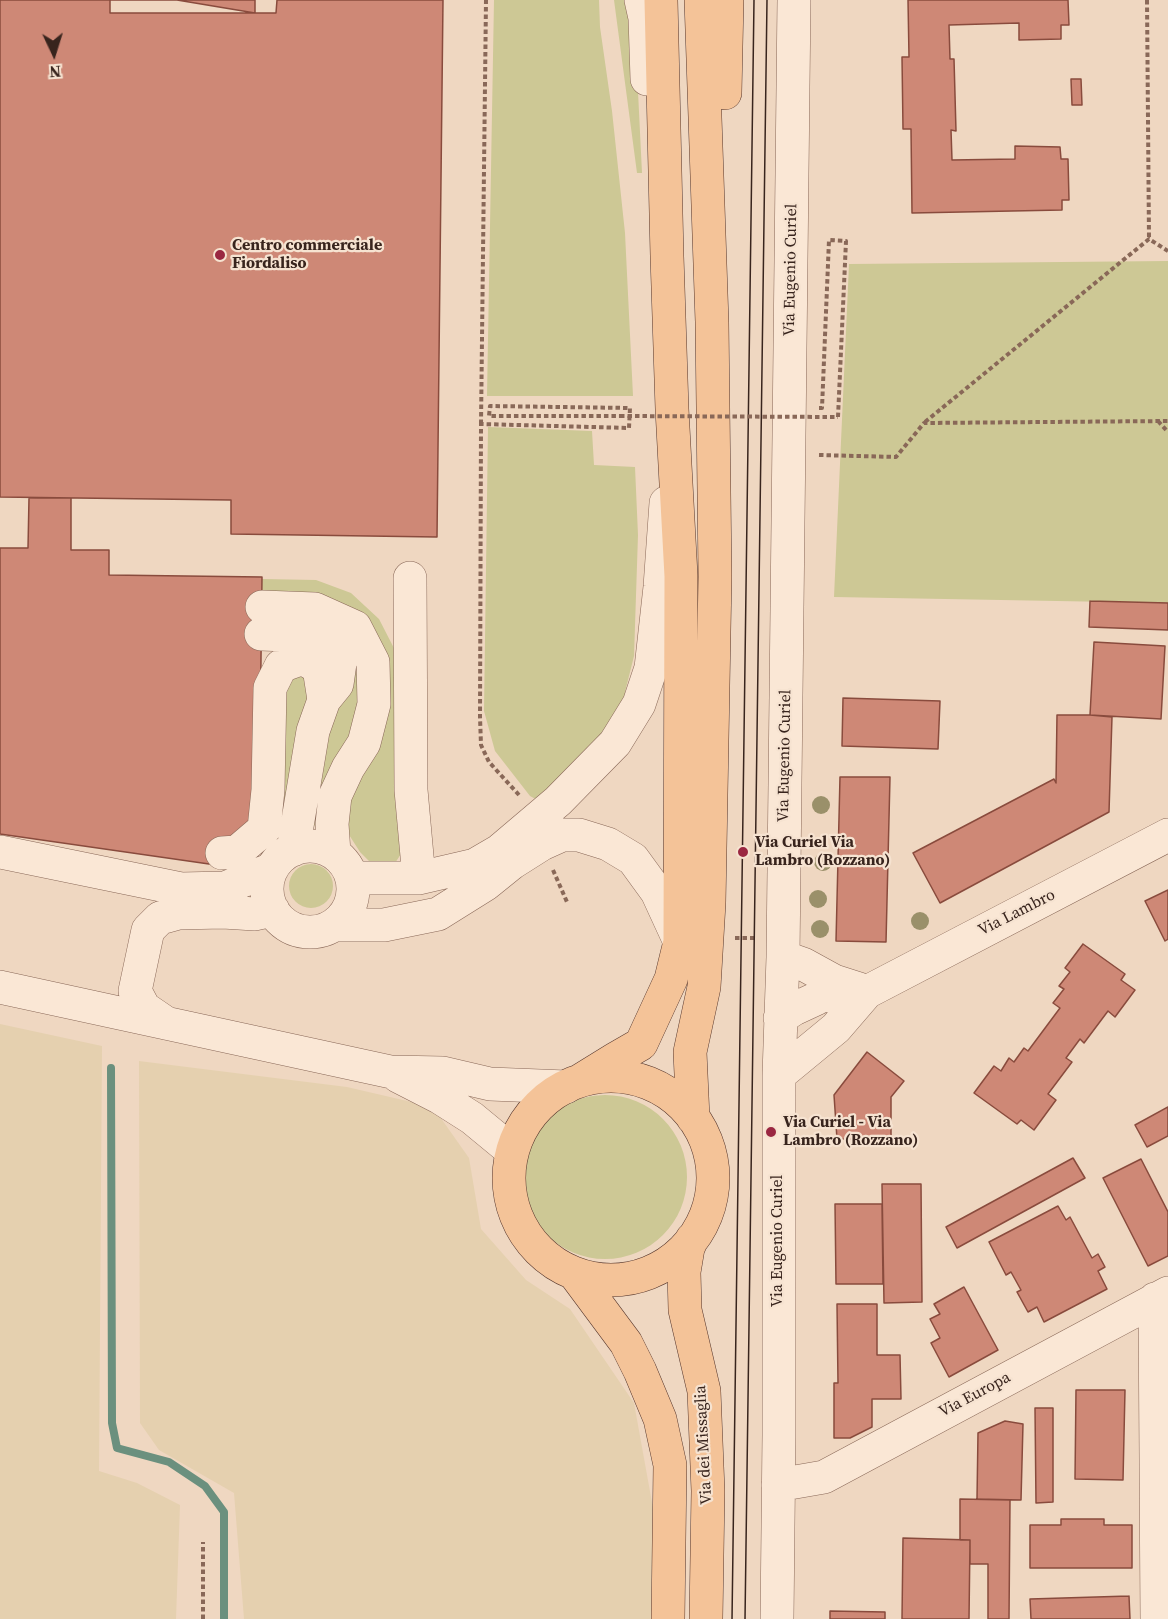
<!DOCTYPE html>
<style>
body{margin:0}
#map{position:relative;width:1168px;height:1619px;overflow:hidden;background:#efd7c1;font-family:"Source Serif 4",serif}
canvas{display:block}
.north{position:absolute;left:24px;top:24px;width:60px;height:60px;-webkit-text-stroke:4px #f6e3d1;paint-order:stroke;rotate:176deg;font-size:16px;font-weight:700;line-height:24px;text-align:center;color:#38241d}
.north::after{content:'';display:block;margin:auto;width:21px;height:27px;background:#38241d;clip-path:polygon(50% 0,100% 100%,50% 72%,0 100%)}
</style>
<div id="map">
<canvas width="1168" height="1619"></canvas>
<div class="north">N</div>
</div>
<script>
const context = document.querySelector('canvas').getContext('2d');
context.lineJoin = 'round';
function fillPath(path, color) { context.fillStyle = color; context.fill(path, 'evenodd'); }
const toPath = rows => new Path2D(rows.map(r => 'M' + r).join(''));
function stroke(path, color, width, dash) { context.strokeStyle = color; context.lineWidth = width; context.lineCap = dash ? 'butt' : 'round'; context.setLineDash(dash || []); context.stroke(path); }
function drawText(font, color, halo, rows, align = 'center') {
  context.font = font + ' "Source Serif 4",serif'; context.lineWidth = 4.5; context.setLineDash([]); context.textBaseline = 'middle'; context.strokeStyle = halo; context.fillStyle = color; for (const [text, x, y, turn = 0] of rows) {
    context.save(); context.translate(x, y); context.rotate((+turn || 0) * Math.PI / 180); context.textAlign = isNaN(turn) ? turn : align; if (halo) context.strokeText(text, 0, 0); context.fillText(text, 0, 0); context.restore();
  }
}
fillPath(toPath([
 [0,1024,102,1046,99,1471,137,1483,180,1505,176,1619,0,1619],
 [139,1061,347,1087,433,1107,469,1158,481,1229,526,1280,570,1309,634,1403,653,1508,651,1619,244,1619,234,1493,159,1450,140,1423]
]), '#e5d0af');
fillPath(toPath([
 [494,0,599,0,600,27,612,111,625,233,633,396,487,396],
 [614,0,630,0,634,10,642,173,637,173],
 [1168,261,1168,603,834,597,849,264],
 [488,427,592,431,594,465,635,467,638,535,634,656,625,692,629,705,541,802,530,796,495,751,484,711],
 [262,579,316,580,351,593,379,619,398,656,403,851,395,863,373,865,360,852,344,827,384,669,262,595],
 [355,646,362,712,319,821,314,826,309,819,332,706],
 [312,672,290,803,277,801,287,673],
 '289 886a22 22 0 1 1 44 0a22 22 0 1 1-44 0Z',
 '523 1177a82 82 0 1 1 164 0a82 82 0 1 1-164 0Z'
]), '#cdc895');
stroke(toPath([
 [111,1068,112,1423,117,1448,169,1462,205,1486,224,1512,224,1619]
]), '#6b907e', 8);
const building = toPath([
 [0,0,177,0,255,13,276,13,277,0,443,0,437,537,231,534,231,500,0,497,0,0],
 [110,0,255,0,255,13,110,13,110,0],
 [908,0,1068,0,1069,25,1061,25,1061,39,1019,40,1019,23,949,25,950,59,954,59,956,131,951,130,952,160,1015,159,1015,146,1060,147,1061,159,1068,159,1069,200,1062,200,1062,210,912,213,911,129,903,129,902,57,909,57,908,0],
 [1071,79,1081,79,1082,105,1072,105,1071,79],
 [29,498,71,498,71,550,109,550,109,575,262,577,259,820,209,864,0,834,0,548,28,548,29,498],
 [1090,601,1168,603,1168,630,1089,627,1090,601],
 [1094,642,1165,646,1161,719,1090,715,1094,642],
 [843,698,940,701,938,749,842,746,843,698],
 [1057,715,1090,715,1112,717,1109,812,940,903,913,853,1054,779,1056,783,1057,715],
 [840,777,890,777,886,942,836,941,840,777],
 [1168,890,1168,939,1165,941,1145,901,1168,890],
 [1083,944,1125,974,1121,980,1135,990,1115,1017,1108,1011,1084,1043,1080,1039,1066,1058,1072,1062,1048,1094,1056,1100,1034,1130,1021,1120,1017,1124,974,1093,994,1066,1001,1071,1009,1058,1014,1062,1024,1048,1028,1051,1060,1008,1053,1003,1064,989,1059,986,1070,972,1065,968,1083,944],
 [867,1052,904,1081,891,1097,891,1139,837,1139,834,1095,867,1052],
 [1168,1107,1168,1136,1147,1147,1135,1125,1168,1107],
 [1073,1158,1085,1178,957,1248,946,1227,1073,1158],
 [1141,1159,1168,1212,1168,1256,1148,1266,1103,1178,1141,1159],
 [882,1184,921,1184,922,1302,884,1303,882,1184],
 [835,1204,882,1204,883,1284,836,1284,835,1204],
 [1058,1206,1066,1220,1070,1217,1092,1258,1098,1254,1105,1267,1098,1271,1107,1289,1044,1322,1037,1307,1028,1312,1017,1292,1021,1290,1011,1272,1006,1275,989,1242,1058,1206],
 [964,1287,998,1350,949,1377,931,1343,940,1338,930,1319,940,1314,934,1304,964,1287],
 [837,1304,877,1304,877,1355,900,1355,901,1399,872,1399,872,1427,850,1438,834,1438,834,1383,838,1383,837,1304],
 [1076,1390,1125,1390,1123,1480,1075,1479,1076,1390],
 [1035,1408,1053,1408,1053,1502,1036,1503,1035,1408],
 [1005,1421,1023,1424,1021,1500,977,1499,978,1433,1005,1421],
 [960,1499,1010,1500,1009,1619,988,1619,988,1564,970,1564,970,1540,960,1540,960,1499],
 [1061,1519,1104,1519,1104,1525,1132,1525,1132,1568,1030,1568,1030,1525,1061,1525,1061,1519],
 [903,1538,970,1540,969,1619,902,1619,903,1538],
 [1129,1596,1130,1619,1031,1619,1030,1599,1129,1596],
 [830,1611,885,1612,885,1619,830,1619,830,1611]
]);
fillPath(building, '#ce8876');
stroke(building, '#894b3d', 1.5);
const minor = toPath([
 [641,0,645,18,647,79],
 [410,578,411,790,419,878],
 [262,607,315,609,355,627,373,662,374,704,364,743,348,768,335,796,332,824,334,853],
 [261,634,314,636,329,643,340,663,337,684,324,700,313,731,293,850],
 '267 889a43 43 0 1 1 86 0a43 43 0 1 1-86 0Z',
 [0,852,181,889,225,888,272,869],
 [222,853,237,852,264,829,268,790,270,688,281,666,303,658,319,668,324,700],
 [352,878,419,878,475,865,499,851,558,801,615,743,639,704,651,668,660,587,666,503],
 [334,925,384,925,438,914,486,884,512,863,542,844,562,835,579,835,608,844,633,859,657,892,680,942],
 [783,957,803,964,834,981,859,989],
 [0,987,391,1072,443,1073,490,1084,566,1087],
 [780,1018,794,1009,822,996,867,992,1168,835],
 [166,1023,144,1008,135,991,148,930,160,918,178,913,223,912,255,914,273,910],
 [779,1075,836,1028,867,992],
 [398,1076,439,1097,472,1118,512,1151],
 [1155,1299,1157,1619],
 [778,1485,824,1477,1168,1293],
 [777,1619,779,1435,779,1075,783,957,794,0]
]);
const major = toPath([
 [725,93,727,0],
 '509 1178a102 102 0 1 1 204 0a102 102 0 1 1-204 0Z',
 [581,1080,615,1059,641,1044,671,979,680,942,681,576,672,409,667,256,661,0],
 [693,1118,690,1052,704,987,709,903,715,577,712,322,701,0],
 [692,1239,688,1248,684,1272,685,1310,704,1391,708,1491,706,1619],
 [574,1273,626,1343,640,1371,660,1419,670,1465,668,1619]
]);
stroke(minor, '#896858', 34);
stroke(major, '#57372d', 34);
stroke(toPath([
 [1147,0,1149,239],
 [819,408,822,408,829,240,846,241,838,417],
 [1158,421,1168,432],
 [925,422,1149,239,1168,251],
 [481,424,486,0],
 [819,455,896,457,924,423,1168,421],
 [519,795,489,762,481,745,480,717,481,424,629,428,630,408,490,406,489,416,620,416],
 [553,870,567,902],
 [735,938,755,938],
 [203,1619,203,1542]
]), '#896858', 4, [4.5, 3]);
stroke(minor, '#fae7d5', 33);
stroke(major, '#f4c398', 33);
stroke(toPath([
 [732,1619,754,0],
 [745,1619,767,0]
]), '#38241d', 1.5);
stroke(toPath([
 [620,416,838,417]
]), '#896858', 4, [4.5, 3]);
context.fillStyle = '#9a906a';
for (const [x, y] of [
 [821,805],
 [823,862],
 [818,899],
 [920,921],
 [820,929]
]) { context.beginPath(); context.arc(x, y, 9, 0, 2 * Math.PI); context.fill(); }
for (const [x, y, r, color] of [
 [220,255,6,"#9a2741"],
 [743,852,6,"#9a2741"],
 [771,1132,6,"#9a2741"]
]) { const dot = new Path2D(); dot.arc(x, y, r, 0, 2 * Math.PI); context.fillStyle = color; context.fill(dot); stroke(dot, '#f6e3d1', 2); }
drawText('bold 16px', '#38241d', '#f6e3d1', [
 ["Centro commerciale",232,246],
 ["Fiordaliso",232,264],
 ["Via Curiel Via",755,843],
 ["Lambro (Rozzano)",755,861],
 ["Via Curiel - Via",783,1123],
 ["Lambro (Rozzano)",783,1141]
], 'left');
drawText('16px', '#38241d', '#f6e3d1', [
 ["Via Eugenio Curiel",791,270,-89],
 ["Via Eugenio Curiel",785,756,-89],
 ["Via Lambro",1017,913,-27],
 ["Via Eugenio Curiel",778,1241,-90],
 ["Via Europa",975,1395,-28],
 ["Via dei Missaglia",704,1445,-93]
]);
</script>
